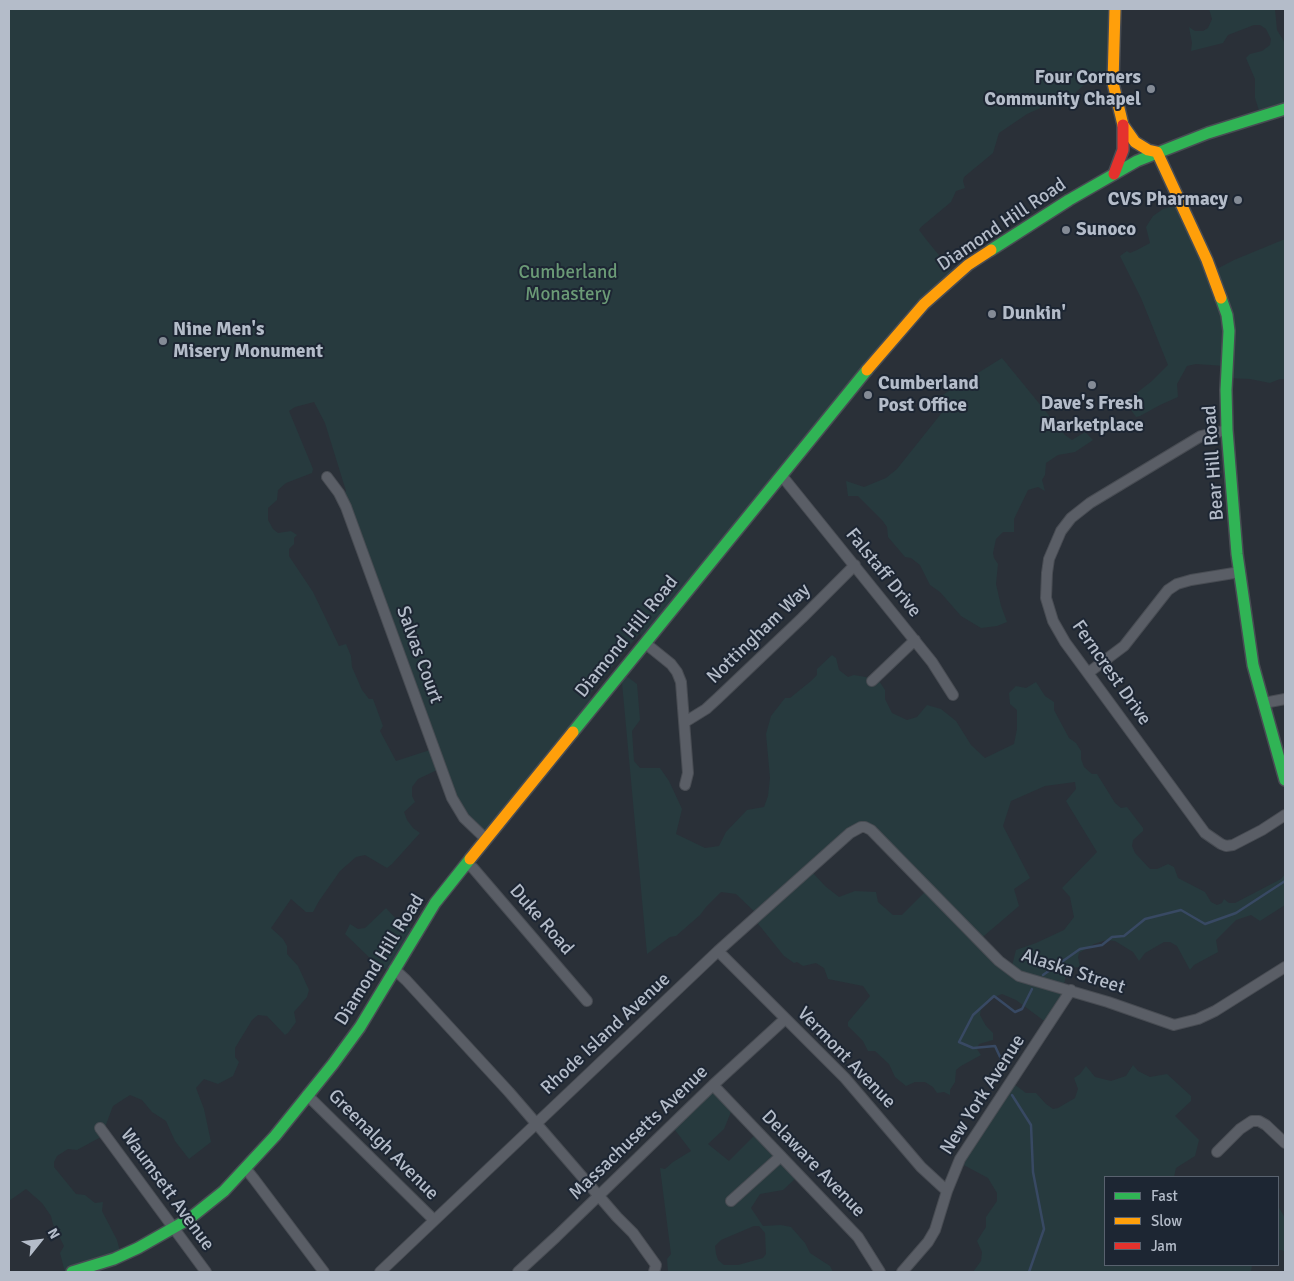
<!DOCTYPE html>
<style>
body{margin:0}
#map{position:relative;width:1294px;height:1281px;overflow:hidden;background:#2a3038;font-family:Signika,sans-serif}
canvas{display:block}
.frame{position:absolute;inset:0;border:10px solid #b4bcc9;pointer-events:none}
.legend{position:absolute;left:1104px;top:1176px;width:175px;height:90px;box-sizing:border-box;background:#1d2633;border:1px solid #59626f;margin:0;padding:6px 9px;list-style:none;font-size:15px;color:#b4bcc9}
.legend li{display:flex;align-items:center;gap:10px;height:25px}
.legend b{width:25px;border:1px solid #59626f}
.north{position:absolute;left:15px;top:1216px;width:50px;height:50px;-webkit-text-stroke:4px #1d2633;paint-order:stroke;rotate:61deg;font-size:14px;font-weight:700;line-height:20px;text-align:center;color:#b4bcc9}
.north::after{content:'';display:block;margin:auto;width:18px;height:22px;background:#b4bcc9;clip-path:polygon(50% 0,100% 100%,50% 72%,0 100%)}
</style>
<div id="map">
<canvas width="1294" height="1281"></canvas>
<div class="frame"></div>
<ul class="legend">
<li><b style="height:6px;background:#30b455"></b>Fast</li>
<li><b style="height:6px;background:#ff9f0a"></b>Slow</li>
<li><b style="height:6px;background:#e5322d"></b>Jam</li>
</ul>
<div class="north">N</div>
</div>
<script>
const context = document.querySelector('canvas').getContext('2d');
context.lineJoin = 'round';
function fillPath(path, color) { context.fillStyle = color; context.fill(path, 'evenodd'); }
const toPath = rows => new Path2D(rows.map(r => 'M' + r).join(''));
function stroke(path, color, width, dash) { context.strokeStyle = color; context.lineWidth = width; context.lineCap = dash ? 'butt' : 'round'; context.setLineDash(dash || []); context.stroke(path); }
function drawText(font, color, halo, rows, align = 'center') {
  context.font = font + ' Signika,sans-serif'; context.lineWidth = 4; context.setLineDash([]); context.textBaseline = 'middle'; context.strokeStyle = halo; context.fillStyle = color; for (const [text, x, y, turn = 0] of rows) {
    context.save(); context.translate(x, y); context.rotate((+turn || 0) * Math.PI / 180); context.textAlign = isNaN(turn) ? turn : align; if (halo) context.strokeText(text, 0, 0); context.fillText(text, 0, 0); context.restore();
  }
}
fillPath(toPath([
 [9,9,1113,9,1107,78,1086,77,1085,84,1062,105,1054,102,1027,114,999,133,993,153,964,177,963,181,965,188,956,191,951,202,921,227,919,230,925,238,955,275,644,640,640,633,590,694,592,704,483,841,437,770,418,779,412,787,412,796,415,802,404,812,407,820,413,828,420,833,392,864,387,868,365,855,356,857,340,871,319,901,313,912,306,912,291,899,271,928,283,939,287,946,287,954,298,966,309,990,307,997,294,1012,296,1022,288,1033,285,1035,267,1016,258,1015,252,1020,235,1048,235,1057,239,1062,233,1076,218,1084,204,1079,196,1088,204,1109,211,1142,189,1159,175,1141,166,1121,152,1112,142,1100,130,1095,113,1106,102,1135,99,1138,77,1150,68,1149,57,1156,54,1162,54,1167,76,1194,85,1195,95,1203,103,1202,102,1211,117,1240,121,1255,65,1272,60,1253,64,1246,53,1224,51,1216,42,1203,26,1189,9,1201],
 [314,402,325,423,346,491,337,498,389,632,430,750,396,761,380,731,383,726,373,699,369,699,362,690,352,667,351,656,346,644,339,646,313,592,289,556,289,549,294,544,294,538,297,535,291,531,278,533,273,529,268,520,268,508,277,500,278,490,286,483,312,473,313,469,289,411,295,407],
 [1209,9,1275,9,1277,30,1285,43,1285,110,1261,117,1255,98,1255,79,1246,58,1250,54,1262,51,1270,45,1271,39,1266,29,1260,25,1254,25,1228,35,1223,43,1191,51,1192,43,1189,27,1195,31,1203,31,1208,28,1212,19],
 [1177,205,1209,273,1234,260,1285,239,1285,379,1280,379,1270,383,1250,379,1225,378,1225,366,1196,364,1187,366,1177,384,1178,397,1160,405,1140,416,1136,417,1129,407,1121,405,1152,381,1168,365,1141,298,1120,256,1127,251,1130,253,1137,250,1150,243,1146,227,1153,216,1163,209],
 [1002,358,1065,435,1072,440,1085,432,1093,440,1075,452,1058,455,1046,463,1045,475,1042,480,1045,491,1038,487,1028,490,1014,519,1014,532,1003,532,996,539,993,553,994,558,998,564,996,584,1001,606,1007,622,997,626,981,628,961,616,940,592,930,585,920,565,911,558,905,557,888,537,887,527,882,520,858,496,848,496,846,481,864,487,886,478,897,469,944,410,941,396],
 [832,655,836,658,839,670,848,677,854,675,871,678,876,676,885,690,885,699,892,713,907,720,917,717,927,705,941,709,956,721,971,745,985,758,1014,744,1017,729,1017,710,1010,704,1009,693,1016,686,1026,688,1036,682,1045,696,1054,702,1054,710,1069,738,1076,743,1081,751,1081,759,1084,767,1092,774,1097,774,1115,803,1121,808,1127,807,1143,828,1143,831,1133,840,1132,846,1135,853,1150,869,1157,869,1168,864,1174,867,1178,878,1205,892,1211,902,1217,905,1222,903,1224,899,1229,903,1235,903,1281,879,1285,874,1285,905,1260,921,1251,915,1236,920,1216,940,1218,952,1194,965,1190,970,1177,946,1170,942,1164,942,1145,953,1139,961,1133,952,1115,941,1106,940,1094,944,1079,953,1078,957,1080,967,1068,968,1063,988,1067,991,1047,1023,1016,1000,1002,994,987,1000,981,1009,980,1015,986,1026,993,1033,993,1040,979,1044,977,1049,981,1055,961,1066,956,1070,955,1082,950,1090,950,1095,944,1092,937,1093,933,1087,925,1082,915,1082,906,1086,895,1077,889,1064,875,1051,868,1051,863,1041,848,1026,848,1022,870,996,863,986,828,979,824,968,816,963,803,966,797,962,794,963,784,956,755,920,757,914,736,894,721,892,706,907,700,915,676,936,670,937,647,954,621,672,637,684,640,720,632,731,634,761,640,768,660,768,669,781,682,809,676,834,705,848,719,846,726,832,747,810,764,807,768,796,770,778,766,734,771,716,785,698,790,698,811,681,817,675,817,669],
 [1075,782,1076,789,1066,801,1097,852,1062,888,1070,897,1074,917,1064,930,1036,943,1016,950,1011,970,978,941,1019,906,1014,889,1030,878,1003,826,1011,801,1045,786],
 [863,827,926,891,902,915,893,915,878,902,876,892,855,891,839,897,825,886,813,873,811,868],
 [386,908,398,921,415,930,392,973,373,961,345,934,350,924,358,929,365,928],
 [1133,1065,1138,1071,1150,1077,1167,1074,1191,1096,1191,1101,1175,1116,1199,1140,1195,1156,1176,1168,1174,1177,1105,1177,1105,1265,1252,1265,1251,1272,973,1272,981,1261,982,1252,977,1241,986,1227,986,1217,997,1201,997,1193,988,1178,960,1163,1010,1081,1026,1093,1036,1093,1046,1104,1053,1109,1058,1108,1075,1098,1078,1089,1074,1078,1080,1074,1086,1066,1095,1077,1111,1081,1126,1076],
 [712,1089,731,1108,731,1112,724,1129,708,1144,729,1161,756,1134,797,1177,783,1190,760,1194,751,1208,763,1226,781,1225,791,1227,805,1243,810,1253,830,1266,833,1272,668,1272,667,1259,671,1254,660,1168,665,1169,673,1162,691,1151,672,1126],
 [754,1226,759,1226,765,1233,766,1254,763,1258,738,1265,724,1265,718,1260,716,1254,715,1246,721,1240],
 [1278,1206,1285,1218,1285,1252,1282,1250,1278,1250]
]), '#273a3e');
stroke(toPath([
 [1043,975,1080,949,1102,945,1112,937,1124,936,1145,919,1181,910,1205,924,1236,913,1285,881],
 [999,1078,1001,1059,995,1046,973,1048,959,1042,973,1015,994,996,1015,1012,1022,1009,1032,989],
 [1012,1095,1031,1125,1033,1172,1044,1229,1029,1272]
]), '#384963', 2.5);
const street = toPath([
 [1227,430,1201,436,1090,503,1071,518,1061,531,1049,559,1047,573,1046,598,1053,621,1065,642,1205,833,1221,844,1226,846,1233,845,1262,830,1285,815],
 [782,476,932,662,953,695],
 [327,477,339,493,346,507,452,798,464,818,486,839],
 [645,643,671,664,677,672,681,682,688,773,685,785],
 [1088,673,1124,646,1168,590,1177,584,1191,580,1240,572],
 [872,681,915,640],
 [1264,703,1285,699],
 [685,722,706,709,718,698,802,618,855,565],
 [466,864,473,868,587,1001],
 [718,951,845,1078,921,1167,947,1191],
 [394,969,406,980,509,1092,617,1217,633,1233,656,1265,654,1272],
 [713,1085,858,1237,880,1272],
 [307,1095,434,1220],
 [100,1128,206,1272],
 [1217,1152,1240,1129,1252,1121,1259,1121,1266,1125,1285,1143],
 [246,1169,254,1179,324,1272],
 [731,1201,781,1156],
 [380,1272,718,951,850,833,861,827,865,827,871,830,999,961,1019,976,1108,1002,1174,1025,1198,1019,1215,1011,1285,967],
 [518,1272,556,1237,713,1085,785,1019],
 [902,1272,928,1242,935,1230,947,1191,960,1159,1071,990]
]);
const fast = toPath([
 [991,250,1069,200,1137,161,1208,133,1285,109],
 [1221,298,1227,315,1229,331,1226,390,1227,430,1237,554,1253,665,1285,780],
 [573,732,867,370],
 [72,1272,114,1259,138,1248,189,1219,224,1191,275,1136,333,1064,360,1027,435,903,470,859]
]);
const slow = toPath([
 [1115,9,1113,83,1123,125,1135,142,1148,150,1157,152,1207,260,1221,298],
 [867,370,924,304,968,265,991,250],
 [470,859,573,732]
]);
const jam = toPath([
 [1114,174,1123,150,1123,125]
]);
stroke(street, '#484c53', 12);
stroke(fast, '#484c53', 14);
stroke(slow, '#484c53', 14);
stroke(jam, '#484c53', 14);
stroke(street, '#5a5e66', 10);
stroke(fast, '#30b455', 11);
stroke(slow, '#ff9f0a', 11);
stroke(jam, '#e5322d', 11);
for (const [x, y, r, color] of [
 [1151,89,5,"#848b96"],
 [1238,200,5,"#848b96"],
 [1066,230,5,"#848b96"],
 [992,314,5,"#848b96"],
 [163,341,5,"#848b96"],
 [1092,385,5,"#848b96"],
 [868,395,5,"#848b96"]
]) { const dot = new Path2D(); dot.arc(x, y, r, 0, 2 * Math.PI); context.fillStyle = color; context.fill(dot); stroke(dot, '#1d2633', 2); }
drawText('bold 19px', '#b4bcc9', '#1d2633', [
 ["Four Corners",1141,78,"right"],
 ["Community Chapel",1141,100,"right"],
 ["CVS Pharmacy",1228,200,"right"],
 ["Sunoco",1076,230],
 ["Dunkin'",1002,314],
 ["Nine Men's",173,330],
 ["Misery Monument",173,352],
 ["Cumberland",878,384],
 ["Post Office",878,406],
 ["Dave's Fresh",1092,404,"center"],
 ["Marketplace",1092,426,"center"]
], 'left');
drawText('19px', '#b4bcc9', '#1d2633', [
 ["Diamond Hill Road",1002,225,-34],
 ["Bear Hill Road",1214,463,-94],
 ["Falstaff Drive",883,573,51],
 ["Nottingham Way",759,634,-44],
 ["Diamond Hill Road",627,637,-51],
 ["Salvas Court",419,655,70],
 ["Ferncrest Drive",1111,673,55],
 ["Duke Road",541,920,49],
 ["Diamond Hill Road",380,960,-58],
 ["Alaska Street",1073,972,18],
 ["Rhode Island Avenue",606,1034,-43],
 ["Vermont Avenue",846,1058,46],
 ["New York Avenue",983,1095,-57],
 ["Massachusetts Avenue",639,1133,-44],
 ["Greenalgh Avenue",383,1145,45],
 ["Delaware Avenue",813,1164,46],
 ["Waumsett Avenue",167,1190,54]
]);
drawText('19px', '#6b9a76', '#1d2633', [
 ["Cumberland",568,273],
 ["Monastery",568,295]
]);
</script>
